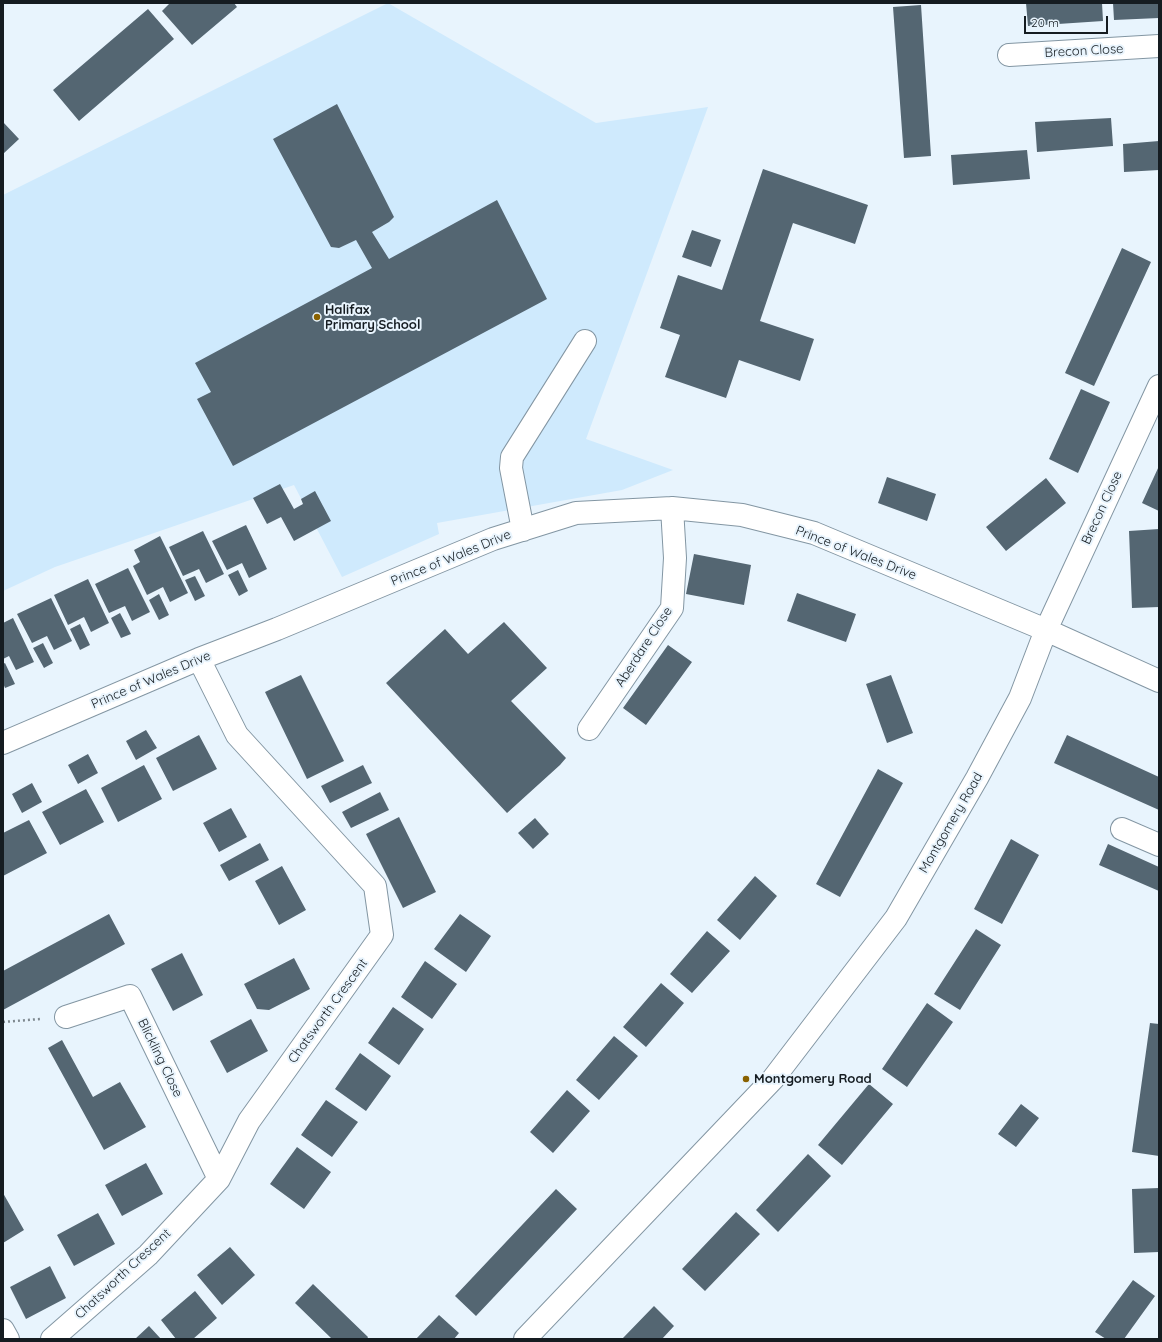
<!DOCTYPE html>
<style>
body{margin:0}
#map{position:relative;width:1162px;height:1342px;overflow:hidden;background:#e8f4fd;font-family:Quicksand,sans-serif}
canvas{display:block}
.frame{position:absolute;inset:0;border:4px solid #151c21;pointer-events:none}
.scale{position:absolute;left:1024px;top:16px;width:84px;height:18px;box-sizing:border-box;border:2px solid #151c21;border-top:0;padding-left:5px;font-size:12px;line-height:14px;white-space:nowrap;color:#151c21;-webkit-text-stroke:3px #e8f4fd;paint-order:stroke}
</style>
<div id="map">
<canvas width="1162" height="1342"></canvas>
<div class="frame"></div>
<div class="scale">20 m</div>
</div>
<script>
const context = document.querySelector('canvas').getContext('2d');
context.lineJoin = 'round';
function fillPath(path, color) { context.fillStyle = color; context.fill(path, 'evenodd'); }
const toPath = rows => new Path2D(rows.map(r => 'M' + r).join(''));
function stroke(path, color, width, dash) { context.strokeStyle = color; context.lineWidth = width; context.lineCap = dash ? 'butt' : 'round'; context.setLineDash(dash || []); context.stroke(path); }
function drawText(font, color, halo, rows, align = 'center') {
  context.font = font + ' Quicksand,sans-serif'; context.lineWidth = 4; context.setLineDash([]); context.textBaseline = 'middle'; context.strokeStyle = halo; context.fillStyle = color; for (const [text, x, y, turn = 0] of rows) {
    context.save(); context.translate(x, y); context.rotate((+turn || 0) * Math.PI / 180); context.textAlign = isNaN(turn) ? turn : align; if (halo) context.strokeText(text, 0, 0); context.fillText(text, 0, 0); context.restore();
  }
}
fillPath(toPath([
 [388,3,596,123,708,107,586,439,673,470,622,490,437,523,439,534,342,577,294,485,55,567,3,591,3,195]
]), '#cfeafd');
fillPath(toPath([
 [170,3,234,3,237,7,192,45,162,11],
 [1026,3,1102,3,1103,21,1028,26],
 [1113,3,1159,3,1159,18,1114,20],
 [921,5,931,156,904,158,893,7],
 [148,9,174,39,79,121,53,90],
 [337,104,394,217,389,222,372,232,389,259,497,200,547,299,233,466,197,399,211,392,195,363,372,268,356,240,339,248,331,247,273,139],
 [1111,118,1113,146,1037,152,1035,122],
 [3,122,19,139,3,154],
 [1159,141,1159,170,1124,172,1123,144],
 [1027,150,1030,179,953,185,951,155],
 [763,169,868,205,855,244,793,223,760,321,814,339,800,381,739,360,726,398,665,377,680,335,660,328,678,275,722,290],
 [692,230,721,240,711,267,682,257],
 [1122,248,1151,262,1094,386,1065,373],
 [1081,389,1110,402,1078,473,1049,459],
 [1159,466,1159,511,1142,503],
 [887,477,936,494,927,521,878,503],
 [1046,478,1066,503,1006,551,986,527],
 [280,484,294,509,303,504,301,499,315,491,331,521,294,541,281,517,267,524,253,498],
 [246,525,267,569,249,578,242,563,227,570,212,541],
 [1159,529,1159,607,1132,608,1129,531],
 [203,531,224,574,206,583,199,569,183,576,169,547],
 [160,536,188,593,170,602,163,587,147,595,133,566,140,562,134,550],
 [694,554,751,565,744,605,686,594],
 [128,568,150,612,132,621,125,606,109,613,95,584],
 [238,570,248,591,239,596,228,575],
 [195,576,205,596,195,601,185,580],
 [88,579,109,623,91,632,84,617,68,625,54,595],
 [797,593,856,614,846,642,787,621],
 [159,594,169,615,159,620,149,600],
 [51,598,72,641,54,650,47,636,32,643,17,614],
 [120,613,131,634,121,638,111,618],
 [13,618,34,662,16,670,9,656,3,659,3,623],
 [504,622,547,668,511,701,566,758,560,765,507,813,386,683,445,629,468,654],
 [80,624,90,645,80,650,70,629],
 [43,643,53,663,44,668,33,648],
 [668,645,692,662,646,725,623,708],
 [5,663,15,684,5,688,3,683,3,664],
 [301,675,344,761,307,779,265,692],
 [891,675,913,733,887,743,866,684],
 [146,730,157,748,136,760,126,741],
 [199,735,217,769,173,791,156,758],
 [1067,735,1159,777,1159,810,1054,763],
 [88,754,98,773,78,784,68,765],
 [144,765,162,799,118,822,101,788],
 [363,765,372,783,330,803,321,786],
 [878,769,903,783,840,897,816,884],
 [32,783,42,802,22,813,12,794],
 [86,789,104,822,60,845,42,812],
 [380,792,389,810,351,828,342,812],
 [231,808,247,837,219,852,203,823],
 [399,817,436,892,403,908,366,834],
 [535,818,549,834,533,849,518,833],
 [29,820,47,853,3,876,3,833],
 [1011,839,1039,855,1002,924,974,909],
 [260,843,269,860,229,881,220,865],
 [1108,844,1159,867,1159,891,1099,865],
 [282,866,306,910,279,925,255,881],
 [755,876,777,896,740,940,717,920],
 [109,914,125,944,3,1010,3,971],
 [460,914,491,936,466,972,434,949],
 [976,929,1001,945,960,1010,934,994],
 [707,931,730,951,692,993,670,974],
 [182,953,203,995,173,1011,151,969],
 [294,958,310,989,269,1010,257,1009,244,984],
 [425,961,457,984,432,1019,401,997],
 [661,983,684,1003,646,1047,623,1027],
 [927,1003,953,1022,907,1087,882,1069],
 [393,1007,424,1029,399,1065,368,1043],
 [251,1019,268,1051,227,1073,210,1041],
 [1150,1023,1159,1024,1159,1156,1132,1152],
 [614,1036,638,1056,599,1100,576,1080],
 [62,1040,93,1097,120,1082,146,1127,104,1150,48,1048],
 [360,1053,391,1076,366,1111,335,1089],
 [869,1084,893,1104,842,1165,818,1145],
 [567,1090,590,1111,553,1153,530,1132],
 [326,1100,358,1122,332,1157,301,1135],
 [1021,1104,1039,1118,1016,1147,998,1134],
 [297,1147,331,1172,304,1209,270,1184],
 [808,1154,831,1176,778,1232,756,1210],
 [146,1163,163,1194,122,1216,105,1185],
 [1159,1188,1159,1252,1134,1253,1132,1189],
 [556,1189,577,1209,476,1316,455,1296],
 [3,1193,24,1230,3,1243],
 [736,1212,760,1234,705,1291,682,1269],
 [98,1213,115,1244,74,1266,57,1235],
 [230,1247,255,1275,222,1305,197,1275],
 [50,1266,66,1298,26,1319,10,1287],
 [1133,1280,1155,1296,1124,1339,1106,1339,1095,1332],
 [313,1284,368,1337,367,1339,332,1339,295,1303],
 [195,1291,217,1318,193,1339,176,1339,161,1320],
 [654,1306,674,1326,662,1339,622,1339],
 [439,1315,459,1333,454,1339,416,1339],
 [149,1326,161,1339,135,1339]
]), '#546672');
const minor = toPath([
 [1009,55,1159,46],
 [523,530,511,468,512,457,585,341],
 [589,729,672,608,675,558,672,508],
 [3,743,199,659,277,629,493,539,576,513,672,508,742,515,814,533,1046,630,1159,681],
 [1122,829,1159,845],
 [66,1017,130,996,219,1179],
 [3,1330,8,1339],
 [52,1339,148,1255,219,1179,249,1121,382,935,375,886,237,735,199,659],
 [525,1339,773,1079,896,918,977,778,1020,698,1046,630,1159,386]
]);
stroke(minor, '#8396a3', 24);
stroke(toPath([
 [3,1022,40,1019]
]), '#7f8990', 2.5, [2, 3]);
stroke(minor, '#fff', 22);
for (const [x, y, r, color] of [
 [317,317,4,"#896100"],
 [746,1079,4,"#896100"]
]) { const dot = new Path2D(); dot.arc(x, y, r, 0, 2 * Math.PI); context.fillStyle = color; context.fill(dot); stroke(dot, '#e8f4fd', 1.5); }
drawText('13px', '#151c21', '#e8f4fd', [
 ["Brecon Close",1084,51,-3],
 ["Brecon Close",1102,508,-65],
 ["Prince of Wales Drive",856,553,21],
 ["Prince of Wales Drive",451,558,-22],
 ["Aberdare Close",644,647,-57],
 ["Prince of Wales Drive",151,680,-23],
 ["Montgomery Road",951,823,-60],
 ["Chatsworth Crescent",328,1011,-54],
 ["Blickling Close",160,1058,64],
 ["Chatsworth Crescent",123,1274,-43]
]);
drawText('bold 13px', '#151c21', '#e8f4fd', [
 ["Halifax",325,310],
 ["Primary School",325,325],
 ["Montgomery Road",754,1079]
], 'left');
</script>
